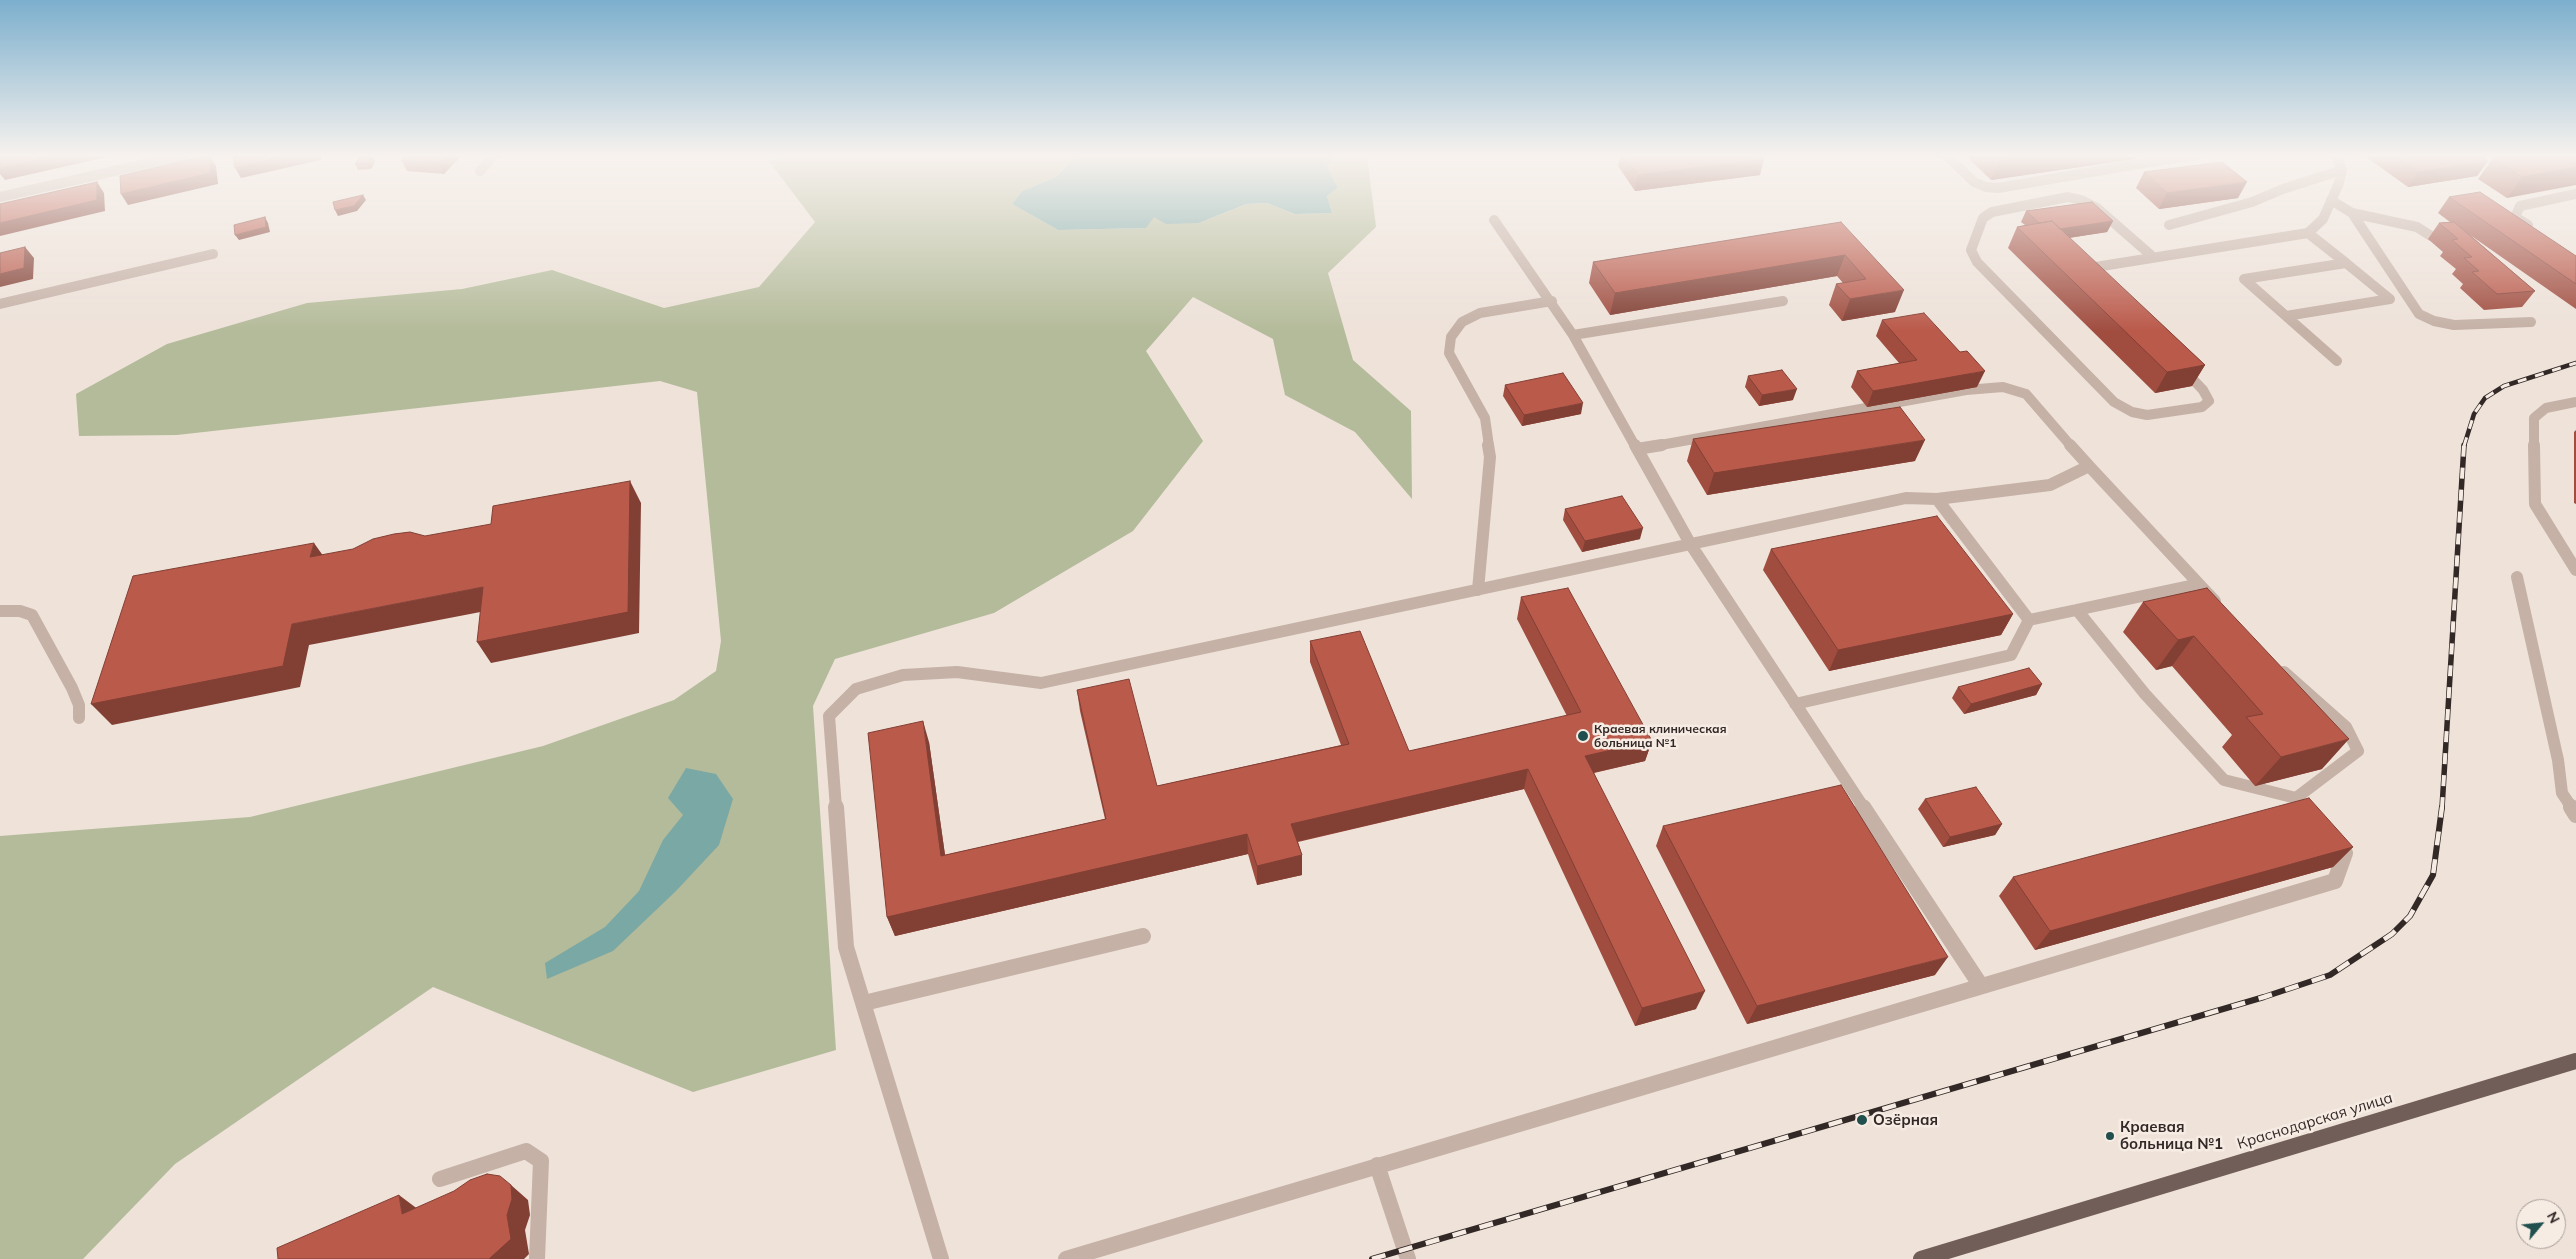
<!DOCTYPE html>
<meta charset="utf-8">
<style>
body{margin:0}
#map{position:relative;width:2576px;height:1259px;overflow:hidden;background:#eee2d9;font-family:Mulish,sans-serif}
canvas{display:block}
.north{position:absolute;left:2516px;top:1199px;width:50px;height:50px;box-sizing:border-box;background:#f7ece4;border:1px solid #a89e98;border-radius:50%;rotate:62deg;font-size:14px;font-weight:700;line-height:20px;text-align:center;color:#322826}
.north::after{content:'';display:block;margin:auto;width:18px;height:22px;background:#204f4d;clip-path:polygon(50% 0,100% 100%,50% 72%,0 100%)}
</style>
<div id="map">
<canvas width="2576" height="1259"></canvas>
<div class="north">N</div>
</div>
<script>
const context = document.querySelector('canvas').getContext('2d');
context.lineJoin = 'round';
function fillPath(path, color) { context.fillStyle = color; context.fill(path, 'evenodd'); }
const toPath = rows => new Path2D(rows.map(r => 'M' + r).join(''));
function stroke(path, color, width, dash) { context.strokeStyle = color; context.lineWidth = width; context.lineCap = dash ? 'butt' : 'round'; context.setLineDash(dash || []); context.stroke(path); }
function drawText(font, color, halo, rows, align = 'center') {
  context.font = font + ' Mulish,sans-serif'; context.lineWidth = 5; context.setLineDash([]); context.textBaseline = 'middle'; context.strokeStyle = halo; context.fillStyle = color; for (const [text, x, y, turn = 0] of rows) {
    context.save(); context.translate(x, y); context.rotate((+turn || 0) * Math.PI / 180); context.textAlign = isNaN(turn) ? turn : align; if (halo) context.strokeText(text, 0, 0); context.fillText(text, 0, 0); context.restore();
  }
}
fillPath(toPath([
 [792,155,1077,155,1056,177,1022,191,1012,204,1058,230,1145,228,1154,216,1199,223,1246,204,1267,203,1295,214,1332,213,1327,196,1338,188,1327,166,1336,155,1367,155,1376,227,1328,273,1353,360,1411,411,1412,499,1355,432,1285,395,1273,339,1193,297,1146,351,1203,441,1133,531,994,613,835,659,813,706,836,1050,693,1092,433,987,175,1164,83,1259,0,1259,0,836,250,817,543,746,674,700,716,671,721,641,697,392,660,381,177,435,79,436,76,394,167,344,307,303,462,289,552,270,664,308,759,287,815,222,769,161]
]), '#b4bb9a');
fillPath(toPath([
 [1077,155,1336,155,1327,166,1338,188,1327,196,1332,213,1295,214,1267,203,1246,204,1199,223,1166,224,1154,217,1146,228,1058,230,1012,204,1022,191,1056,177],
 [686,768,716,774,733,799,719,845,676,891,613,951,547,979,545,963,605,927,639,891,663,840,683,815,668,798]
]), '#7aa8a5');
stroke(toPath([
 [1946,155,1974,182,1986,187,1998,188,2156,161],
 [2151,156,2156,161,2197,155],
 [480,171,494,155],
 [0,197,185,155],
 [2331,200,2352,213,2419,314,2434,321,2454,325,2531,322],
 [2352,213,2417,227,2431,236],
 [1494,220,1573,335,1635,446],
 [2169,225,2252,202,2283,189,2342,170],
 [2528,225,2515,217,2520,206,2576,194],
 [2308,233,2346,263],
 [2153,257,2097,208,2081,200,2068,197,1992,212,1983,218,1971,250,1977,262,2114,402,2132,412,2147,415,2202,407,2209,401,2203,390,2183,369],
 [2346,263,2390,299,2286,316,2244,279,2346,263],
 [2083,269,2308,233,2323,219,2339,183,2342,170,2336,155],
 [0,304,213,254],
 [2286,316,2337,361],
 [1573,335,1783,301],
 [1489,446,1485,418,1449,353,1451,337,1462,322,1480,313,1552,301],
 [1655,446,1966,390,2003,387,2026,394,2071,446],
 [2534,446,2534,418,2546,408,2576,402]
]), '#c5b1a6', 10);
stroke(toPath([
 [1635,445,1691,545,1864,808],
 [2534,445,2535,504,2576,570],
 [1637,449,1662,445],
 [1937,499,2050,485,2089,466,2070,445],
 [2517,577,2558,760,2562,793,2572,808],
 [2199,584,2215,601],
 [1478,590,1490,457,1488,445],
 [2077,610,2145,694,2224,780,2296,798,2358,751,2346,727,2284,672],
 [0,611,20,611,32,615,72,688,79,705,79,718],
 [2029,620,2199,584,2089,466],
 [836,808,829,716,856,689,903,675,957,672,1041,683,1906,498,1937,499,2029,620,2011,655,1795,704]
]), '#c5b1a6', 12);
stroke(toPath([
 [836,807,846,947,941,1259],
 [1863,807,1981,986],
 [2571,807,2576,815],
 [864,1003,1143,936],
 [1377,1165,1408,1259],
 [440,1179,526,1151,541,1161,537,1259],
 [1066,1259,2335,881,2345,853,2337,844]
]), '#c5b1a6', 16);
stroke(toPath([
 [1921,1259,2576,1061]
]), '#725e58', 16);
const railFar2 = toPath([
 [2464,446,2474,414,2485,398,2504,386,2576,363]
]);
const railFar1 = toPath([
 [2442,808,2464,445]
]);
const rail = toPath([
 [1372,1259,2264,997,2330,975,2392,934,2410,916,2433,875,2442,807]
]);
stroke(railFar2, '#322826', 4.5);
stroke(railFar1, '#322826', 5.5);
stroke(rail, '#322826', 6);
stroke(railFar2, '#f7ece4', 3, [9]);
stroke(railFar1, '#f7ece4', 4, [11]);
stroke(rail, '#f7ece4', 4.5, [14]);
fillPath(toPath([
 [407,155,462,155,444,174,407,171,401,160],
 [1620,155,1761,155,1760,175,1635,191,1618,166],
 [1965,155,2137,155,2135,159,1991,180],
 [2367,155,2480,155,2488,161,2477,176,2408,187,2366,157],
 [2576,155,2507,198,2478,179,2493,158],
 [375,161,371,169,358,170,355,164],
 [2144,172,2238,198,2159,209,2136,188],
 [2449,197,2576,256,2576,309,2470,235,2535,291,2522,307,2484,310,2460,288,2463,284,2452,274,2456,269,2440,256,2443,252,2428,239,2439,223,2450,222,2438,213],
 [2026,211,2113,221,2107,232,2069,238,2205,365,2192,386,2155,393,2008,248,2017,227,2025,225,2021,222],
 [1841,222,1895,312,1842,321,1829,305,1836,284,1843,283,1837,276,1610,315,1589,283,1593,262],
 [1882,320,1960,352,1977,387,1867,407,1851,387,1857,371,1899,363,1876,336],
 [1748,376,1793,400,1759,406,1745,387],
 [1505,385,1581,414,1522,426,1503,396],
 [2576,430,2576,504,2574,503,2574,432],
 [1693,439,1915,461,1707,495,1687,461],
 [1565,509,1640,539,1582,552,1563,520],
 [1771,549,2013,614,2001,635,1829,671,1763,570],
 [2207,588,2322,769,2255,786,2222,747,2232,735,2172,666,2156,670,2123,632,2143,602],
 [1521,597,1652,741,1645,761,1594,773,1696,1009,1635,1026,1524,789,1298,842,1302,855,1302,875,1257,885,1248,854,895,936,887,917,929,742,945,855,1105,819,1080,711,1077,690,1157,786,1341,745,1310,662,1310,641,1409,751,1567,716,1517,619],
 [2042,684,2036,695,1964,714,1952,698,1958,687],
 [1925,799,2002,824,1995,835,1943,847,1918,809],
 [1663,826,1935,975,1747,1024,1656,846],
 [2353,847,2333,867,2035,950,1999,896,2013,877]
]), '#a04d40');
fillPath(toPath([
 [61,155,116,155,5,180,0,174,0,168],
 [209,155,216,166,218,184,128,205,121,194],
 [289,155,320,155,321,160,241,178,235,168],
 [372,155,375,161,371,169,368,163],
 [446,155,462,155,444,174,438,163],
 [2031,155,2137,155,2135,159,1991,180,2000,159],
 [1764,159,1760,175,1635,191,1638,175],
 [2488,161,2477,176,2408,187,2418,172],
 [2576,167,2576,185,2507,198,2522,177],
 [97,182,104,193,105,211,0,236,0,223],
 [2247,182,2238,198,2159,209,2167,193],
 [363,195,366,200,357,211,338,216,335,210],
 [265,217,268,223,270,232,239,240,235,235],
 [2113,221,2107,232,2041,242,2046,231],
 [25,247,34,258,33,279,0,287,0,274],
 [1845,255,1837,276,1610,315,1615,293],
 [1904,290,1895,312,1842,321,1850,299],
 [2205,365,2192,386,2155,393,2167,372],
 [1985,371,1977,387,1867,407,1873,391],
 [1797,389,1793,400,1759,406,1762,395],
 [1583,403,1581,414,1522,426,1524,415],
 [1925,440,1915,461,1707,495,1714,473],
 [630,481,641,503,639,633,491,663,477,642],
 [1643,528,1640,539,1582,552,1585,541],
 [314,543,329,564,310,557],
 [483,587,496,609,309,645,300,687,112,725,91,704,292,624],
 [2013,614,2001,635,1829,671,1838,650],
 [2194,636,2172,666,2156,670,2178,640],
 [2042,684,2036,695,1964,714,1971,704],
 [923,721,929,742,948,876,941,856],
 [2349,739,2322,769,2255,786,2281,757],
 [1652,741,1645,761,1579,776,1585,756],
 [1528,769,1524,789,1291,843,1291,824],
 [2002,824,1995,835,1943,847,1950,837],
 [1247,834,1248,854,895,936,887,917],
 [2353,847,2333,867,2035,950,2050,931],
 [1302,855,1302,875,1257,885,1257,866],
 [1948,957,1935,975,1747,1024,1757,1006],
 [1705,991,1696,1009,1635,1026,1642,1008],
 [511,1185,528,1200,530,1215,525,1230,529,1254,524,1259,489,1259,507,1215],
 [399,1195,419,1210,402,1214]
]), '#823f34');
const building = toPath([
 [0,155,61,155,0,168,0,155],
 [209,155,211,173,121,194,120,176,209,155],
 [233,155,289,155,235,168,233,155],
 [372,155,368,163,355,164,360,156,372,155],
 [407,155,446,155,438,163,401,160,407,155],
 [1624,155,1761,155,1764,159,1638,175,1624,155],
 [1995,155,2031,155,2000,159,1995,155],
 [2395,155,2480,155,2488,161,2418,172,2395,155],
 [2512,155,2576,155,2576,167,2522,177,2493,158,2512,155],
 [2222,162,2247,182,2167,193,2144,172,2222,162],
 [97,182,97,200,0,223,0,204,97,182],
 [2480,192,2576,256,2576,284,2449,197,2480,192],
 [363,195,354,206,335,210,333,202,363,195],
 [2092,202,2113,221,2060,229,2052,221,2039,223,2026,211,2092,202],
 [265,217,266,227,235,235,234,225,265,217],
 [2052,221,2205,365,2167,372,2017,227,2052,221],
 [1841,222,1904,290,1850,299,1836,284,1866,279,1845,255,1615,293,1593,262,1841,222],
 [2454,222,2535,291,2497,294,2472,272,2479,271,2464,258,2472,257,2452,240,2458,239,2439,223,2454,222],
 [25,247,24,268,0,274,0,253,25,247],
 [1924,313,1960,352,1967,351,1985,371,1873,391,1857,371,1917,360,1882,320,1924,313],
 [1782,370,1797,389,1762,395,1748,376,1782,370],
 [1563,373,1583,403,1524,415,1505,385,1563,373],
 [1900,407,1925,440,1714,473,1693,439,1900,407],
 [630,481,628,612,477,642,483,587,292,624,283,666,91,704,133,576,314,543,310,557,353,549,373,539,394,534,410,532,425,536,491,524,493,506,630,481],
 [1622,496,1643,528,1585,541,1565,509,1622,496],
 [1937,516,2013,614,1838,650,1771,549,1937,516],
 [1568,588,1652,741,1585,756,1705,991,1642,1008,1528,769,1291,824,1302,855,1257,866,1247,834,887,917,868,733,923,721,941,856,1106,819,1077,690,1129,679,1157,786,1349,744,1310,641,1360,631,1409,751,1581,712,1521,597,1568,588],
 [2207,588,2349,739,2281,757,2246,717,2263,714,2194,636,2178,640,2143,602,2207,588],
 [2029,668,2042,684,1971,704,1958,687,2029,668],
 [1841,785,1948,957,1757,1006,1663,826,1841,785],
 [1976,787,2002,824,1950,837,1925,799,1976,787],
 [2309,798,2353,847,2050,931,2013,877,2309,798],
 [487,1174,500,1176,511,1185,512,1199,507,1215,511,1239,489,1259,278,1259,277,1248,399,1195,402,1214,454,1191,470,1180,487,1174]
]);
fillPath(building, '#ba5a4b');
stroke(building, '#823f34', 1);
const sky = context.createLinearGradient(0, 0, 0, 331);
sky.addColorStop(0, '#7cafcd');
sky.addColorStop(0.47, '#f7f2ee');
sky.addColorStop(1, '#f7f2ee00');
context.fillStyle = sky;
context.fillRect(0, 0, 2576, 331);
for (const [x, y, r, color] of [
 [1583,736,6,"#204f4d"],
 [1862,1120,6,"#204f4d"],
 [2110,1136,5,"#204f4d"]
]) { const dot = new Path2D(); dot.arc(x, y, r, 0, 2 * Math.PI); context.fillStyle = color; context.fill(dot); stroke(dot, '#f7ece4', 2); }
drawText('bold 12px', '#322826', '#f7ece4', [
 ["Краевая клиническая",1594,729],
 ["больница №1",1594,743]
], 'left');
drawText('bold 15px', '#322826', '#f7ece4', [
 ["Озёрная",1873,1120],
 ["Краевая",2120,1127],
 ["больница №1",2120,1144]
], 'left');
drawText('15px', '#322826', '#f7ece4', [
 ["Краснодарская улица",2315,1121,-17]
]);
</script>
